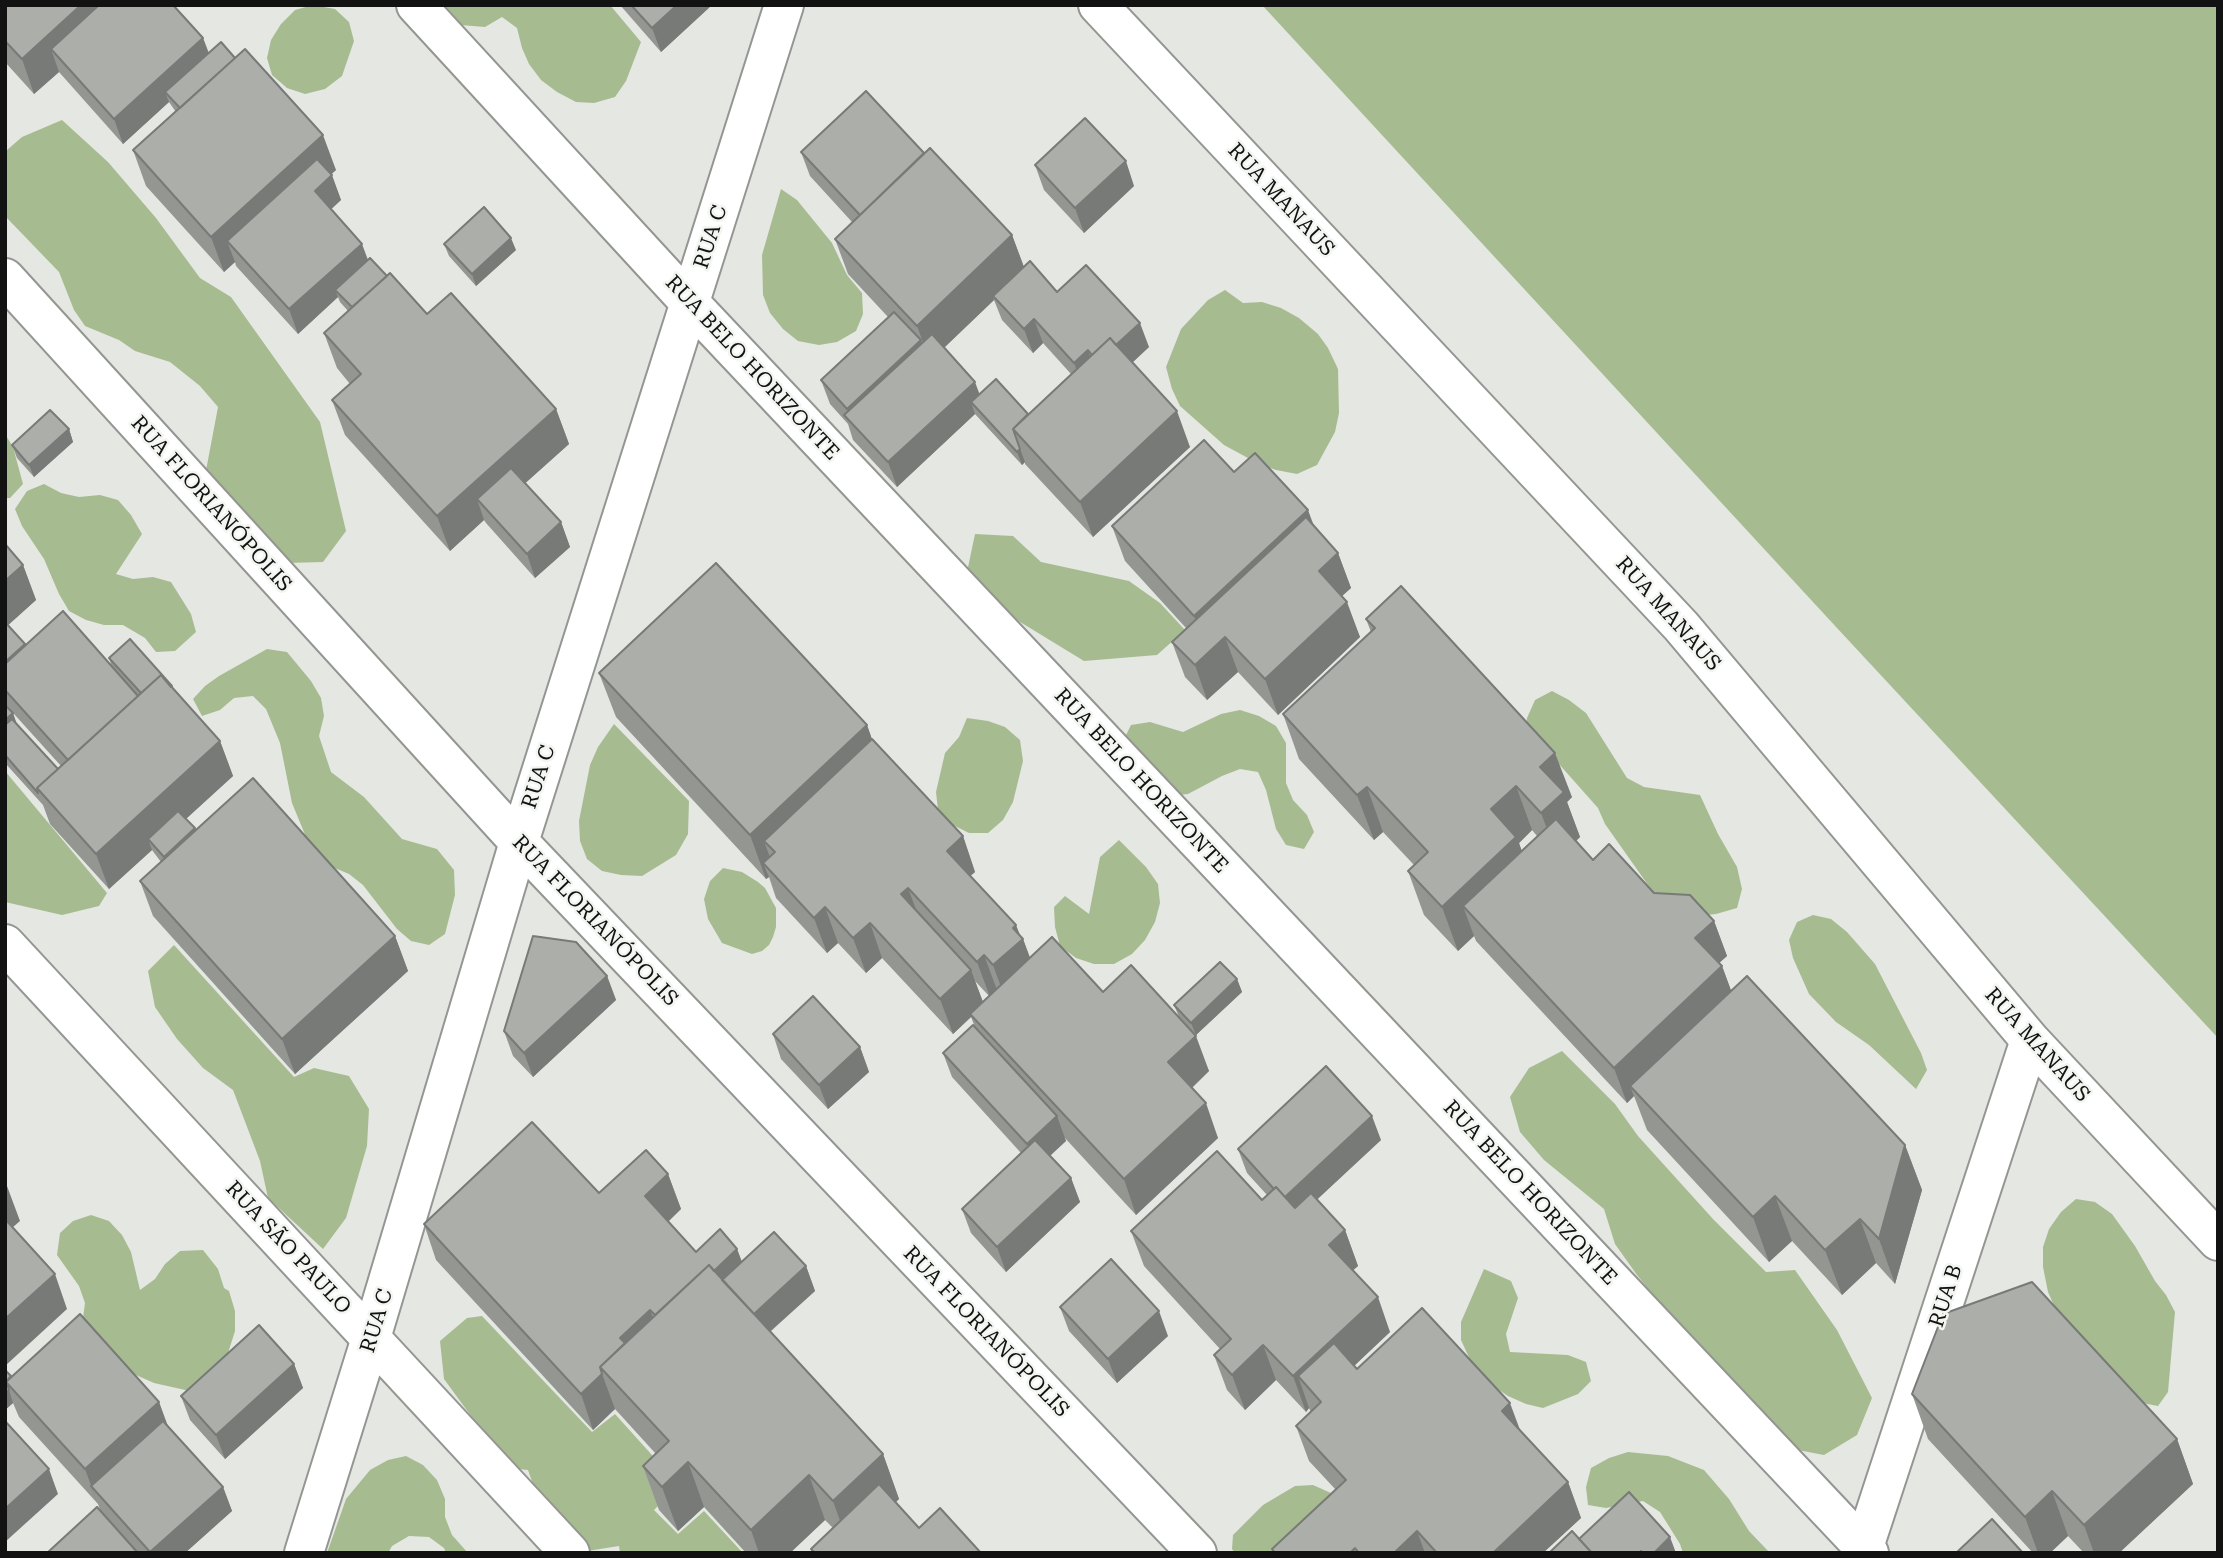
<!DOCTYPE html>
<meta charset="utf-8">
<style>
body{margin:0}
#map{position:relative;width:2223px;height:1558px;overflow:hidden;background:#e5e7e3;font-family:"Roboto Serif",serif}
canvas{display:block}
.frame{position:absolute;inset:0;border:7px solid #111211;pointer-events:none}
</style>
<div id="map">
<canvas width="2223" height="1558"></canvas>
<div class="frame"></div>
</div>
<script>
const context = document.querySelector('canvas').getContext('2d');
context.lineJoin = 'round';
function fillPath(path, color) { context.fillStyle = color; context.fill(path, 'evenodd'); }
const toPath = rows => new Path2D(rows.map(r => 'M' + r).join(''));
function stroke(path, color, width, dash) { context.strokeStyle = color; context.lineWidth = width; context.lineCap = dash ? 'butt' : 'round'; context.setLineDash(dash || []); context.stroke(path); }
function drawText(font, color, halo, rows, align = 'center') {
  context.font = font + ' "Roboto Serif",serif'; context.lineWidth = 5; context.setLineDash([]); context.textBaseline = 'middle'; context.strokeStyle = halo; context.fillStyle = color; for (const [text, x, y, turn = 0] of rows) {
    context.save(); context.translate(x, y); context.rotate((+turn || 0) * Math.PI / 180); context.textAlign = isNaN(turn) ? turn : align; if (halo) context.strokeText(text, 0, 0); context.fillText(text, 0, 0); context.restore();
  }
}
fillPath(toPath([
 [313,5,335,9,349,22,354,41,342,76,325,89,305,94,287,88,272,75,267,58,271,40,281,24,295,10],
 [429,5,610,5,641,42,626,81,615,97,594,103,576,102,557,92,541,80,529,64,522,48,517,28,502,17,485,27,448,24],
 [1262,5,2218,5,2218,1038,1837,628],
 [62,120,108,162,156,218,200,278,231,297,320,422,346,531,323,562,287,563,204,481,218,407,200,386,170,362,135,351,119,340,85,326,74,310,59,272,5,216,5,154,7,150,22,137],
 [781,189,797,200,832,243,847,275,862,293,863,314,856,331,837,342,819,345,798,341,783,329,770,313,763,295,762,255],
 [1225,290,1243,303,1262,302,1281,308,1299,318,1318,334,1328,348,1338,369,1339,413,1335,432,1317,465,1297,474,1276,470,1259,464,1224,445,1180,406,1172,389,1166,367,1181,329,1208,300],
 [5,434,13,447,23,484,10,498,5,498],
 [44,484,61,493,79,497,100,495,118,500,131,515,142,534,116,574,133,579,153,577,171,582,191,614,196,632,175,651,156,652,145,638,123,625,104,625,86,620,69,611,59,594,44,559,22,526,15,509,27,491],
 [975,534,1013,536,1041,562,1129,581,1160,603,1185,630,1157,655,1084,661,989,603,967,572],
 [267,649,287,652,311,681,321,698,324,716,319,736,331,772,364,797,402,839,437,849,454,870,455,895,445,934,429,945,411,941,397,929,363,885,349,874,330,866,306,837,292,803,280,743,266,709,253,696,234,698,220,710,202,716,193,699,205,686,219,676],
 [1552,691,1569,700,1586,713,1627,778,1644,787,1700,795,1718,834,1737,867,1742,889,1737,908,1716,914,1698,916,1660,902,1605,824,1598,808,1550,754,1526,736,1527,718,1535,700],
 [1240,710,1259,716,1276,726,1286,743,1286,783,1293,800,1307,815,1314,832,1304,849,1286,845,1276,829,1266,790,1258,772,1240,769,1222,776,1188,794,1169,796,1121,745,1131,725,1150,722,1183,732,1221,714],
 [967,718,988,721,1005,727,1020,740,1023,761,1013,802,1003,820,988,833,969,833,951,824,938,810,936,792,945,753,959,737],
 [614,724,689,801,688,834,676,855,642,876,621,875,602,871,587,859,580,841,579,821,590,765,598,747],
 [5,771,107,893,99,906,62,915,5,902],
 [1119,840,1146,867,1158,884,1160,903,1155,922,1145,940,1132,954,1114,964,1094,964,1076,958,1060,946,1055,927,1054,907,1065,896,1089,914,1100,857],
 [723,868,742,872,758,882,765,888,776,908,776,927,773,937,769,945,762,951,752,954,722,943,708,919,704,899,710,881],
 [1813,915,1831,919,1847,932,1875,964,1921,1053,1927,1070,1916,1089,1869,1045,1836,1022,1809,994,1793,958,1789,940,1797,922],
 [174,945,294,1077,314,1068,349,1076,369,1109,367,1146,346,1218,323,1249,268,1198,260,1161,233,1090,203,1068,177,1039,155,1007,148,971],
 [1562,1051,1615,1104,1638,1136,1713,1219,1766,1272,1795,1270,1837,1330,1872,1398,1857,1435,1824,1455,1782,1447,1754,1421,1637,1275,1615,1244,1604,1209,1544,1160,1520,1132,1510,1097,1529,1068],
 [2076,1199,2095,1202,2112,1214,2135,1246,2155,1281,2166,1295,2175,1312,2168,1392,2158,1406,2142,1403,2056,1310,2048,1292,2043,1267,2043,1247,2049,1229,2061,1212],
 [91,1215,109,1221,122,1235,131,1252,140,1290,155,1279,165,1264,180,1251,203,1250,218,1269,224,1288,229,1291,235,1311,235,1331,223,1369,194,1392,154,1383,136,1375,91,1342,82,1325,85,1303,79,1286,57,1255,60,1233,73,1221],
 [1484,1269,1511,1281,1518,1298,1506,1334,1510,1352,1568,1355,1586,1362,1591,1381,1578,1394,1543,1408,1526,1404,1508,1396,1477,1375,1461,1340,1461,1322],
 [482,1316,592,1432,615,1414,679,1485,654,1510,678,1534,704,1511,743,1553,620,1553,619,1546,581,1552,534,1487,528,1470,509,1468,444,1379,440,1341,467,1318],
 [1628,1452,1668,1456,1704,1470,1729,1499,1749,1531,1770,1553,1683,1553,1680,1544,1660,1512,1643,1501,1606,1508,1588,1505,1586,1487,1591,1468,1609,1458],
 [406,1456,423,1465,437,1480,445,1499,445,1517,452,1535,468,1553,446,1553,444,1548,429,1537,409,1536,392,1546,388,1553,327,1553,346,1499,370,1470,388,1460],
 [1313,1485,1331,1493,1338,1509,1299,1553,1235,1553,1232,1549,1233,1535,1263,1505,1295,1486]
]), '#a6bc90');
const minor = toPath([
 [416,5,690,303,1869,1553],
 [1098,5,1681,626,2030,1040,2218,1241],
 [5,278,519,842,1197,1553],
 [5,944,570,1553],
 [304,1553,371,1338,519,842,784,5],
 [1862,1553,2030,1040]
]);
stroke(minor, '#949692', 42);
stroke(minor, '#fff', 38);
fillPath(toPath([
 [5,5,203,38,209,53,336,170,331,174,341,200,331,209,368,260,427,314,556,409,569,444,525,483,561,522,570,547,535,578,486,523,484,520,450,551,345,435,332,400,350,384,337,368,324,333,348,311,340,302,338,297,298,334,236,266,235,262,224,272,146,186,133,150,176,112,169,102,123,144,59,72,34,94,5,62],
 [620,5,712,5,661,52],
 [801,152,924,153,1012,235,1024,267,1057,292,1149,347,1132,363,1190,447,1093,537,1025,464,1025,462,1022,465,975,414,897,487,853,440,848,424,830,404,821,380,888,317,848,274,835,239,852,222,810,176],
 [994,300,1002,320,1033,353,1043,343,1071,374,1028,414,979,395,944,348],
 [1035,165,1134,186,1084,233,1044,190],
 [444,244,516,250,476,286,449,256],
 [69,429,73,442,34,477,17,458,12,445],
 [1234,472,1313,525,1338,553,1351,588,1342,596,1360,637,1278,715,1238,672,1207,700,1185,677,1172,642,1186,628,1125,561,1112,526],
 [5,544,23,565,36,600,8,625,25,645,112,667,109,658,172,686,173,689,220,741,233,776,186,819,195,831,395,936,408,971,295,1074,153,916,140,881,161,862,152,850,109,889,50,824,43,805,5,763,5,705,13,713,17,724,58,769,61,766,5,704],
 [1366,619,1572,797,1567,802,1580,837,1576,841,1593,860,1654,893,1714,921,1727,956,1719,963,1722,966,1731,991,1905,1145,1922,1190,1895,1284,1876,1263,1842,1295,1792,1241,1769,1262,1647,1130,1634,1096,1627,1103,1476,941,1474,936,1458,951,1424,915,1408,871,1414,865,1383,832,1374,840,1299,759,1283,714,1371,632],
 [1532,830,1537,836,1521,851,1519,843],
 [599,673,867,725,872,740,963,836,975,872,970,876,1023,939,1030,958,1103,992,1179,1017,1174,1005,1237,979,1242,992,1196,1035,1183,1022,1209,1071,1192,1088,1218,1138,1136,1215,1064,1137,1066,1141,1050,1155,1071,1178,1080,1202,1006,1272,971,1233,962,1209,1021,1153,952,1077,943,1053,975,1027,971,1017,953,1034,882,958,866,973,838,943,827,953,776,898,769,877,766,879,616,717],
 [975,981,989,996,983,1002],
 [607,976,616,1000,533,1077,513,1056,504,1031],
 [773,1034,860,1047,869,1072,828,1109,781,1059],
 [1381,1140,1317,1199,1345,1230,1358,1266,1353,1270,1390,1332,1354,1366,1357,1369,1521,1432,1568,1482,1581,1518,1543,1553,1273,1553,1272,1549,1336,1490,1309,1461,1296,1426,1311,1412,1309,1408,1306,1412,1276,1380,1245,1410,1227,1390,1214,1355,1220,1349,1144,1266,1131,1231,1262,1200,1267,1195,1247,1173,1238,1149],
 [668,1174,681,1209,668,1222,696,1252,737,1249,742,1262,806,1266,815,1291,770,1332,883,1454,899,1499,896,1502,919,1528,981,1553,812,1553,811,1549,833,1528,825,1520,790,1553,746,1553,704,1507,678,1531,659,1510,643,1466,656,1454,615,1409,593,1430,436,1260,424,1224,599,1193],
 [1060,1307,1168,1336,1117,1383,1069,1331],
 [294,1364,303,1388,225,1459,190,1420,181,1396],
 [5,1370,11,1376,159,1402,167,1426,223,1487,232,1511,185,1553,47,1553,100,1510,98,1504,19,1417,13,1403,5,1410],
 [1912,1394,2177,1439,2193,1484,2119,1553,2084,1553,2068,1536,2050,1553,2033,1553,1928,1439]
]), '#949692');
fillPath(toPath([
 [81,5,132,5,51,49,59,72,34,94,22,59],
 [677,5,712,5,661,52,652,28],
 [203,38,212,63,165,92,169,102,123,144,114,119],
 [323,135,336,170,241,256,227,241,235,262,224,272,211,237],
 [1126,161,1134,186,1084,233,1075,208],
 [332,175,341,200,324,216,315,191],
 [1012,235,1025,270,993,296,994,300,930,361,917,326],
 [511,238,516,250,476,286,472,274],
 [362,244,371,268,335,290,338,297,298,334,289,309],
 [1034,319,1043,343,1033,353,1024,329],
 [1140,323,1149,347,1107,386,1098,361],
 [921,340,930,365,853,425,847,409],
 [1088,350,1096,374,1083,387,1074,363],
 [975,382,984,406,971,402,975,414,897,487,888,462],
 [556,409,569,444,491,514,477,499,484,520,450,551,437,516],
 [1177,411,1190,447,1093,537,1080,502],
 [69,429,73,442,34,477,29,465],
 [1020,449,1025,462,1022,465,1017,452],
 [1308,510,1321,545,1207,651,1194,616],
 [561,522,570,547,535,578,527,554],
 [1338,553,1351,588,1331,606,1319,571],
 [23,565,36,600,5,628,5,581],
 [1347,602,1360,637,1278,715,1265,679],
 [1225,637,1238,672,1207,700,1195,665],
 [13,713,17,726,5,737,5,720],
 [867,725,883,770,775,852,764,841,775,871,763,863,769,877,766,879,750,835],
 [220,741,233,776,155,847,148,839,152,850,109,889,96,854],
 [1555,753,1572,797,1567,802,1580,837,1558,858,1541,813,1540,767],
 [1516,786,1532,830,1519,843,1533,881,1463,906,1474,936,1458,951,1442,907,1491,809],
 [1367,787,1383,832,1374,840,1357,795],
 [195,828,199,841,168,869,164,857],
 [963,836,975,872,959,886,947,851],
 [908,888,921,923,901,894],
 [825,907,838,943,827,953,814,918],
 [1714,921,1727,956,1708,973,1695,938],
 [870,923,882,958,866,973,853,938],
 [1016,925,1022,940,1023,939,1036,974,1006,1001,993,965,1013,928],
 [395,936,408,971,295,1074,282,1039],
 [984,955,997,990,990,997,977,962],
 [1722,966,1735,1001,1630,1086,1634,1096,1627,1103,1614,1068],
 [971,970,984,1005,970,1014,971,1017,953,1034,940,999],
 [607,976,616,1000,533,1077,524,1053],
 [1237,979,1242,992,1196,1035,1191,1023],
 [1196,1036,1209,1071,1181,1098,1168,1062],
 [860,1047,869,1072,828,1109,819,1085],
 [1206,1103,1218,1138,1136,1215,1124,1179],
 [1057,1116,1066,1141,1036,1169,1027,1144],
 [1372,1116,1381,1140,1292,1223,1283,1198],
 [1905,1145,1922,1190,1895,1284,1879,1239],
 [668,1174,681,1209,658,1231,645,1196],
 [1071,1178,1080,1202,1006,1272,997,1247],
 [7,1186,20,1221,5,1234,5,1187],
 [1775,1196,1792,1241,1769,1262,1753,1217],
 [1860,1219,1876,1263,1842,1295,1825,1250],
 [1345,1230,1358,1266,1342,1280,1329,1245],
 [737,1249,750,1284,660,1321],
 [806,1266,815,1291,757,1343,749,1319],
 [55,1274,67,1309,5,1366,5,1319],
 [1378,1297,1390,1332,1319,1399,1298,1376,1309,1408,1306,1412,1293,1376],
 [650,1310,663,1345,604,1372,620,1338],
 [1159,1311,1168,1336,1117,1383,1108,1359],
 [1263,1345,1276,1380,1245,1410,1232,1375],
 [294,1364,303,1388,225,1459,216,1435],
 [602,1374,615,1409,593,1430,581,1394],
 [9,1390,13,1403,5,1410,5,1393],
 [159,1402,172,1437,91,1486,98,1504,85,1469],
 [1510,1403,1523,1438,1502,1411],
 [2177,1439,2193,1484,2119,1553,2094,1553,2084,1525],
 [883,1454,899,1499,849,1546,833,1501],
 [688,1462,704,1507,678,1531,662,1487],
 [49,1469,58,1494,5,1542,5,1509],
 [809,1475,825,1520,790,1553,759,1553,751,1530],
 [1568,1482,1581,1518,1543,1553,1493,1553],
 [223,1487,232,1511,185,1553,151,1553,150,1552],
 [2052,1491,2068,1536,2050,1553,2038,1553,2025,1517],
 [1417,1531,1425,1553,1394,1553],
 [1670,1537,1676,1553,1654,1553]
]), '#787a77');
const building = toPath([
 [5,5,81,5,22,59,5,41,5,5],
 [99,5,173,5,203,38,114,119,51,49,99,5],
 [631,5,677,5,652,28,631,5],
 [221,42,235,58,180,108,165,92,221,42],
 [245,49,323,135,211,237,133,150,245,49],
 [866,91,924,153,860,215,801,152,866,91],
 [1085,118,1126,161,1075,208,1035,165,1085,118],
 [930,148,1012,235,917,326,835,239,930,148],
 [317,159,332,175,315,191,362,244,289,309,227,241,317,159],
 [484,207,511,238,472,274,444,244,484,207],
 [370,258,387,276,352,307,335,290,370,258],
 [1030,261,1057,292,1086,265,1140,323,1116,345,1110,338,1092,355,1088,350,1074,363,1034,319,1024,329,993,296,1030,261],
 [390,273,427,314,451,293,556,409,437,516,332,400,361,374,324,333,390,273],
 [894,312,921,340,847,409,821,380,894,312],
 [932,334,975,382,888,462,844,415,932,334],
 [1110,338,1177,411,1080,502,1013,429,1110,338],
 [996,379,1028,414,1013,429,1020,449,1017,452,971,402,996,379],
 [50,410,69,429,29,465,12,445,50,410],
 [1204,440,1234,472,1255,453,1308,510,1194,616,1112,526,1204,440],
 [511,468,561,522,527,554,477,499,511,468],
 [1306,517,1338,553,1319,571,1347,602,1265,679,1225,637,1195,665,1172,642,1306,517],
 [5,544,23,565,5,581,5,544],
 [716,563,867,725,750,835,599,673,716,563],
 [1401,586,1555,753,1540,767,1564,792,1541,813,1516,786,1491,809,1516,837,1442,907,1408,871,1428,852,1367,787,1357,795,1283,714,1375,628,1366,619,1401,586],
 [63,611,138,696,68,760,5,690,5,664,63,611],
 [5,622,25,644,5,662,5,622],
 [130,639,172,686,171,687,161,675,141,693,109,658,130,639],
 [161,675,220,741,96,854,37,788,161,675],
 [5,705,13,713,5,720,5,705],
 [12,719,58,769,37,788,38,793,5,755,5,725,12,719],
 [872,739,963,836,947,851,1016,925,1013,928,1023,939,993,965,984,955,977,962,908,888,901,894,971,970,940,999,870,923,853,938,825,907,814,918,763,863,775,852,764,841,872,739],
 [253,778,395,936,282,1039,140,881,253,778],
 [178,811,195,828,164,857,148,839,178,811],
 [1556,819,1593,860,1609,844,1654,893,1690,895,1714,921,1695,938,1722,966,1614,1068,1463,906,1556,819],
 [533,936,576,942,607,976,524,1053,504,1031,533,936],
 [1052,937,1103,992,1131,965,1196,1036,1168,1062,1206,1103,1124,1179,970,1014,1052,937],
 [1220,962,1237,979,1191,1023,1174,1005,1220,962],
 [1747,976,1905,1145,1879,1239,1860,1219,1825,1250,1775,1196,1753,1217,1630,1086,1747,976],
 [813,996,860,1047,819,1085,773,1034,813,996],
 [973,1025,1057,1116,1027,1144,943,1053,973,1025],
 [1326,1066,1372,1116,1285,1197,1276,1187,1274,1189,1238,1149,1326,1066],
 [532,1122,599,1193,646,1150,668,1174,645,1196,696,1252,720,1229,737,1249,714,1271,709,1265,655,1315,650,1310,620,1338,625,1343,600,1367,602,1374,581,1394,424,1224,532,1122],
 [1035,1140,1071,1178,997,1247,962,1209,1035,1140],
 [1217,1151,1262,1200,1276,1187,1295,1208,1311,1193,1345,1230,1329,1245,1378,1297,1293,1376,1263,1345,1232,1375,1214,1355,1231,1339,1131,1231,1217,1151],
 [5,1219,55,1274,5,1319,5,1219],
 [774,1232,806,1266,754,1314,722,1280,774,1232],
 [1111,1259,1159,1311,1108,1359,1060,1307,1111,1259],
 [709,1265,883,1454,833,1501,809,1475,751,1530,688,1462,662,1487,643,1466,669,1441,600,1367,709,1265],
 [2032,1282,2177,1439,2084,1525,2052,1491,2025,1517,1912,1394,1943,1314,2032,1282],
 [1422,1308,1510,1403,1502,1411,1568,1482,1493,1553,1437,1553,1417,1531,1394,1553,1359,1553,1355,1548,1350,1553,1275,1553,1272,1549,1346,1480,1296,1426,1321,1402,1298,1376,1334,1343,1357,1369,1422,1308],
 [80,1314,159,1402,85,1469,6,1382,80,1314],
 [259,1325,294,1364,216,1435,181,1396,259,1325],
 [5,1370,11,1376,6,1382,9,1390,5,1393,5,1370],
 [5,1421,49,1469,5,1509,5,1421],
 [163,1421,223,1487,150,1552,91,1486,163,1421],
 [879,1484,919,1528,940,1508,981,1553,815,1553,811,1549,879,1484],
 [1629,1492,1670,1537,1654,1553,1642,1553,1641,1551,1640,1553,1592,1553,1579,1539,1629,1492],
 [97,1507,138,1553,47,1553,97,1507],
 [1992,1519,2023,1553,1956,1553,1992,1519],
 [1572,1531,1592,1553,1549,1553,1572,1531]
]);
fillPath(building, '#acaeaa');
stroke(building, '#787a77', 2);
drawText('21px', '#111211', '#f3f5f1', [
 ["RUA MANAUS",1281,200,47],
 ["RUA C",711,237,-72],
 ["RUA BELO HORIZONTE",752,368,47],
 ["RUA FLORIANÓPOLIS",211,504,48],
 ["RUA MANAUS",1668,614,48],
 ["RUA C",539,777,-72],
 ["RUA BELO HORIZONTE",1141,781,47],
 ["RUA FLORIANÓPOLIS",595,921,46],
 ["RUA MANAUS",2037,1045,48],
 ["RUA BELO HORIZONTE",1530,1193,47],
 ["RUA SÃO PAULO",288,1248,47],
 ["RUA B",1946,1296,-72],
 ["RUA C",377,1321,-73],
 ["RUA FLORIANÓPOLIS",986,1332,46]
]);
</script>
